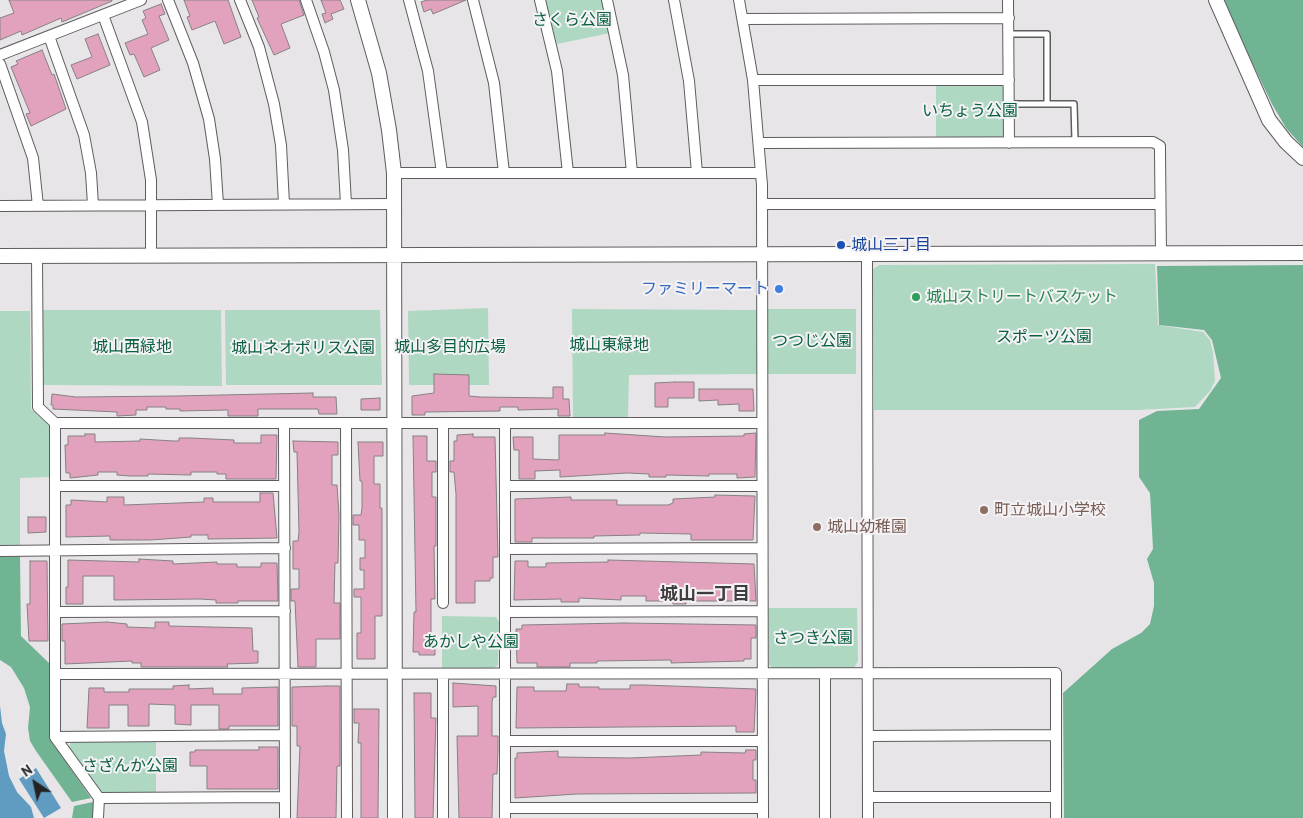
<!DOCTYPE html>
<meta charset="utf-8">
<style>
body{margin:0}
#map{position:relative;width:1303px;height:818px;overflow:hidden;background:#e8e5e8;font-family:"PT Sans",sans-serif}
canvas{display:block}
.north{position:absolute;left:10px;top:758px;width:50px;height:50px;-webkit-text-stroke:4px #f5f2f5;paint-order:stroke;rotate:326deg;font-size:14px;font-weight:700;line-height:20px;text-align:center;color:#242324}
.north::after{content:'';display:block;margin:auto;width:18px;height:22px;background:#242324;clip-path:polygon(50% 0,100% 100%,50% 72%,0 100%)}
</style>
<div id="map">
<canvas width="1303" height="818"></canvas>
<div class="north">N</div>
</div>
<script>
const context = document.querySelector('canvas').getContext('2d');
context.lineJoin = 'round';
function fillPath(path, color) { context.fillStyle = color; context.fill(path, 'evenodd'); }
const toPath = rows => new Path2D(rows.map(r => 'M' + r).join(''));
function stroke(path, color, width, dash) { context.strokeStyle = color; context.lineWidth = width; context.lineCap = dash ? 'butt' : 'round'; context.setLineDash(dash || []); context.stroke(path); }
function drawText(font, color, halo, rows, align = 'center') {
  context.font = font + ' "PT Sans","Noto Sans JP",sans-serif'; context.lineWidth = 4; context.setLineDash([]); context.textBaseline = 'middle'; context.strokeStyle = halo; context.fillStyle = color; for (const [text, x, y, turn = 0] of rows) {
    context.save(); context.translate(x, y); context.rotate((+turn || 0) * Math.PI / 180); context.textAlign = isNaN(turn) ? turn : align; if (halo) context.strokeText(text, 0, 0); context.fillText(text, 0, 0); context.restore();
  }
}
fillPath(toPath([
 [545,0,602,0,610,33,557,44],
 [936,85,1001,85,1004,89,1004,135,1001,137,936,138],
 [1155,264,1158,325,1203,332,1210,340,1213,352,1215,381,1210,391,1195,407,1138,410,874,410,873,269,879,265],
 [488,308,489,385,409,385,408,311],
 [572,309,757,310,757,374,629,375,628,417,573,417],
 [768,309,856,309,856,374,768,374],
 [43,310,221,310,222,386,43,385],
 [225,310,380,310,382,385,226,385],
 [0,311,30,311,31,409,49,425,49,477,20,478,20,545,0,545],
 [768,608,857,608,858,661,854,668,773,668,769,665],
 [442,616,496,617,499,622,498,665,494,668,442,668],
 [75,741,156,741,156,793,101,792,69,747,71,742]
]), '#afd8c2');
fillPath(toPath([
 [1222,0,1303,0,1303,147,1286,128,1272,104],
 [1303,265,1303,818,1064,818,1063,693,1112,649,1141,633,1150,624,1154,606,1154,583,1147,559,1153,549,1150,493,1139,477,1139,420,1157,411,1199,409,1221,378,1212,340,1204,330,1159,325,1157,266],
 [20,556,21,636,49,663,49,733,51,740,91,798,72,802,36,751,30,741,28,728,30,707,24,688,11,667,0,660,0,557],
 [93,802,93,818,72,818,74,806]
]), '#71b494');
fillPath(toPath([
 [0,706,2,723,6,734,4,751,9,776,17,792,31,807,34,818,0,818],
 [36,768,61,808,44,818,19,779]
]), '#609bc1');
const building = toPath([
 [9,0,112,0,112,1,62,22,61,18,22,35,21,31,0,40,0,18,14,13,9,0],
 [184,0,228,0,241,37,224,44,215,21,192,30,187,17,190,16,184,0],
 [252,0,299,0,304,15,281,24,290,48,274,55,257,18,259,17,252,0],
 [321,0,340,0,344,9,331,14,333,19,325,23,322,14,326,13,321,0],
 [427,0,466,0,433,14,431,9,424,12,421,2,427,0],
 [161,4,165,14,159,16,169,40,151,48,160,70,144,77,134,54,130,55,125,43,148,34,142,20,146,18,143,11,161,4],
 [98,34,110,65,77,79,71,65,92,57,85,39,98,34],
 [42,50,52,75,54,74,66,109,31,126,26,114,30,113,11,67,18,64,16,61,42,50],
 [434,374,469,375,469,396,480,397,553,398,553,387,563,387,563,399,569,399,570,416,558,416,558,409,518,410,518,407,500,407,500,411,425,412,425,415,412,415,412,396,434,393,434,374],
 [675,382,694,382,694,398,668,398,668,407,655,407,655,383,675,382],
 [699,389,753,389,754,411,739,411,739,404,718,405,718,400,699,401,699,389],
 [313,393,313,397,336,397,337,414,319,414,318,409,258,409,258,416,228,416,228,410,180,411,180,409,166,409,166,407,147,407,147,410,136,410,136,415,117,416,117,412,53,409,53,405,51,405,52,394,76,397,176,396,313,393],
 [380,398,380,410,361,410,361,399,380,398],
 [605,433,665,437,744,436,744,434,756,433,755,477,737,478,737,474,709,474,709,476,666,475,666,477,649,477,649,474,627,473,560,477,560,470,535,471,535,479,519,479,519,450,514,450,513,437,533,437,533,459,559,460,559,435,605,435,605,433],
 [85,434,95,434,95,442,140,441,140,439,174,441,179,441,179,438,191,438,234,440,234,443,261,443,261,435,277,435,276,479,226,479,226,474,217,474,217,472,191,472,191,475,148,474,148,476,130,476,117,475,117,472,98,472,98,475,70,478,70,473,66,473,65,445,68,445,68,436,85,436,85,434],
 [473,434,473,437,495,437,498,557,493,557,493,578,490,578,490,581,475,581,475,603,456,603,456,494,454,472,450,472,450,461,454,461,454,441,457,441,457,435,473,434],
 [413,436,427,436,427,461,436,461,436,472,432,472,432,497,436,497,436,546,434,546,435,599,431,599,431,641,435,641,435,655,419,655,419,652,413,652,414,612,416,612,413,436],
 [293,441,338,442,338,455,332,455,332,485,337,485,339,515,338,563,335,563,334,603,340,603,340,639,316,639,316,667,298,667,295,601,291,601,291,589,299,589,299,569,293,569,293,541,298,541,299,532,297,452,294,452,293,441],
 [358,442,383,442,383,456,374,456,374,484,380,484,380,508,382,508,382,616,375,616,375,659,357,659,357,633,361,633,361,597,354,597,354,589,364,589,364,570,360,570,360,558,365,558,365,540,359,540,359,525,353,525,353,515,361,515,362,508,362,481,360,481,358,442],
 [260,493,273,493,277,538,208,539,208,535,191,535,191,537,151,540,110,540,110,536,66,537,66,505,71,505,71,500,107,502,107,497,124,497,124,505,204,502,204,498,213,498,213,502,260,502,260,493],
 [715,495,755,496,753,540,691,540,691,534,640,533,640,535,594,536,594,538,532,538,532,542,515,542,515,499,571,497,571,500,617,500,617,505,668,505,673,503,673,499,715,497,715,495],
 [28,517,46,517,46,532,28,533,28,517],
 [139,559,173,561,173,564,217,562,217,564,237,564,237,567,261,567,261,563,277,563,278,601,238,601,238,603,216,603,216,600,200,599,114,600,114,576,83,576,83,604,66,604,66,587,68,587,68,560,139,562,139,559],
 [608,560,754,564,756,601,686,601,686,604,673,604,673,601,646,601,646,596,621,596,621,600,579,598,579,602,561,602,561,599,514,600,515,561,528,561,528,567,546,567,546,563,608,562,608,560],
 [30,561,47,561,48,641,29,641,27,604,30,604,30,561],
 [107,622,127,624,127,627,155,628,155,622,169,622,169,626,252,628,253,651,258,651,258,663,227,664,228,667,141,667,141,663,132,663,132,661,65,664,65,641,62,641,62,624,107,622],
 [624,623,756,625,756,638,751,638,751,659,744,659,744,661,671,663,671,660,597,661,597,663,570,663,570,667,537,667,537,663,517,663,516,629,522,629,522,625,624,623],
 [453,683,496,686,496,697,493,697,492,702,492,736,498,736,498,750,497,774,493,774,492,818,459,818,457,736,478,736,478,706,453,707,453,683],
 [567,684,579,684,579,687,599,687,599,689,630,689,630,685,644,685,756,689,754,732,736,732,736,726,516,728,517,687,534,687,534,691,566,691,567,684],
 [189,685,189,689,213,688,213,694,242,694,242,688,278,687,278,726,229,726,229,729,219,729,219,705,191,705,191,725,175,724,175,705,149,704,149,726,128,726,128,705,109,705,109,728,87,728,89,688,104,688,104,692,129,692,129,689,173,689,173,686,189,685],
 [326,686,340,686,340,766,337,766,336,818,297,818,300,746,297,746,297,726,292,726,292,687,326,686],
 [414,693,431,693,431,718,436,718,433,818,415,818,414,693],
 [354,709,379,709,378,818,361,818,361,743,358,743,359,723,354,723,354,709],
 [259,747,278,747,278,789,207,789,207,766,190,766,190,752,195,752,195,750,259,750,259,747],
 [746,750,756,750,756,760,753,760,753,780,756,780,756,793,577,794,515,798,515,758,517,758,517,753,558,751,558,757,630,758,701,755,701,752,745,753,746,750]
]);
fillPath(building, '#e2a2be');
stroke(building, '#858182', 1);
const lane = toPath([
 [1009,34,1047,34,1047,104],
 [1009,104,1074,104,1075,142]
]);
const street = toPath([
 [168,0,193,63,209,119,215,159,218,205],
 [240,0,259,47,274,104,281,145,284,204],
 [306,0,324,52,334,90,343,150,346,204],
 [409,0,428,71,442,173],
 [473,0,494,83,504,173],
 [540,0,557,71,568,173],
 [607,0,623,75,632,173],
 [674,0,689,81,697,173],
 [739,0,753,80,762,185,763,818],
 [1008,0,1009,143],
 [103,15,142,122,151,180,151,255],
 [744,19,1009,18],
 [49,36,84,135,91,173,93,205],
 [0,55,141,0],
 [0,64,33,158,38,206],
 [753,80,1009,80],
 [760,143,1153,142,1160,146,1160,152,1161,254],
 [394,173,761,173],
 [762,204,1160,204],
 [0,206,394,204],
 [867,254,868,818],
 [37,256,38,407,55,423,762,423],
 [55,423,55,737,99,798,98,818],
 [284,423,285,818],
 [346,423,347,818],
 [443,423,443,603],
 [505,423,505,818],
 [56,486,284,486],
 [505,486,762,486],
 [505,549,762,548],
 [0,551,285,548],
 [55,612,285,611],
 [505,612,762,611],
 [55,674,1056,673,1056,818],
 [825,674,825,818],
 [868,736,1056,735],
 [55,737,285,735],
 [505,741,762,741],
 [868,797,1056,797],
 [99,798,285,797],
 [505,808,763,808],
 [443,818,443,674]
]);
const secondary = toPath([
 [358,0,379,73,389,130,394,173,395,818],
 [1216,0,1269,120,1286,142,1303,158],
 [0,256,1303,253]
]);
stroke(lane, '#5f5c5f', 8);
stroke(street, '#5f5c5f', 12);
stroke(secondary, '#5f5c5f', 16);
stroke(lane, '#fff', 5);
stroke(street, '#fff', 10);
stroke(secondary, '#fff', 14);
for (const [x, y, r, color] of [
 [841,245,5,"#1a4fb4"],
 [779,289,5,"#3f7fe0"],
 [916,297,5,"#2e9e5b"],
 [984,510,5,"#8d6e63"],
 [817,527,5,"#8d6e63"]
]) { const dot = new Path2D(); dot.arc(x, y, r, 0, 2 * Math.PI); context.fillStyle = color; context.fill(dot); stroke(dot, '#f5f2f5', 2); }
drawText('16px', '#086041', '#f5f2f5', [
 ["さくら公園",572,20],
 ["いちょう公園",970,111],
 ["スポーツ公園",1044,337],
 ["つつじ公園",812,341],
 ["城山東緑地",609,345],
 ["城山西緑地",132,347],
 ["城山多目的広場",450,347],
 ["城山ネオポリス公園",303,348],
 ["さつき公園",813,638],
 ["あかしや公園",471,642],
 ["さざんか公園",130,766]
]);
drawText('16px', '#164399', '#f5f2f5', [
 ["城山三丁目",851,245]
], 'left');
drawText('16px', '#366cbe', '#f5f2f5', [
 ["ファミリーマート",769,289]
], 'right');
drawText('16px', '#27864d', '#f5f2f5', [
 ["城山ストリートバスケット",926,297]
], 'left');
drawText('16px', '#785e54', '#f5f2f5', [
 ["町立城山小学校",994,510],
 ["城山幼稚園",827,527]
], 'left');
drawText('bold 18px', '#403d3f', '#f5f2f5', [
 ["城山一丁目",705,595]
]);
</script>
